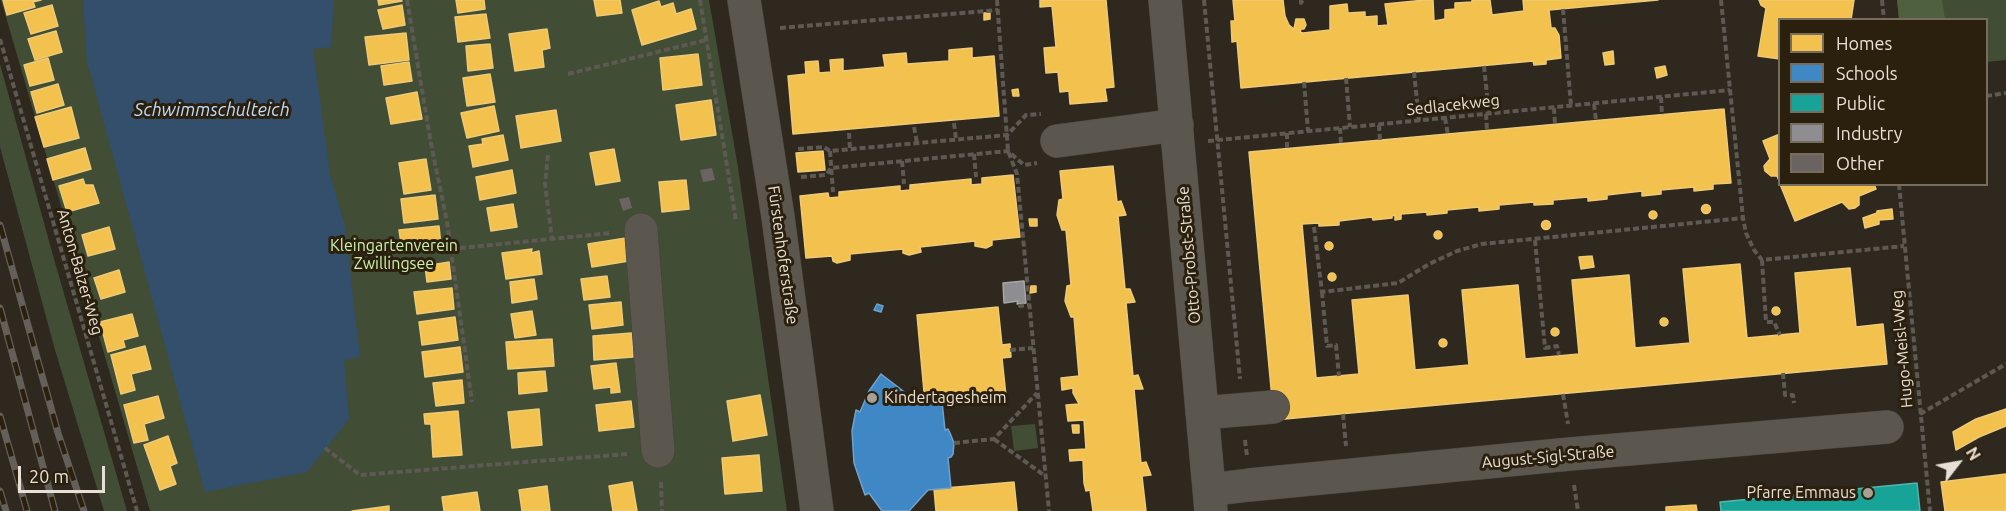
<!DOCTYPE html>
<meta charset="utf-8">
<style>
body{margin:0}
#map{position:relative;width:2006px;height:511px;overflow:hidden;background:#2e281e;font-family:Ubuntu,sans-serif}
canvas{display:block}
.legend{position:absolute;left:1778px;top:18px;width:210px;height:168px;box-sizing:border-box;background:#2b1f0d;border:2px solid #776c5d;margin:0;padding:8px 10px;list-style:none;font-size:18px;color:#e8e0d5}
.legend li{display:flex;align-items:center;gap:12px;height:30px}
.legend b{width:30px;border:2px solid #776c5d}
.north{position:absolute;left:1928px;top:433px;width:60px;height:60px;-webkit-text-stroke:4px #2b1f0d;paint-order:stroke;rotate:59deg;font-size:16px;font-weight:700;line-height:24px;text-align:center;color:#e8e0d5}
.north::after{content:'';display:block;margin:auto;width:21px;height:27px;background:#e8e0d5;clip-path:polygon(50% 0,100% 100%,50% 72%,0 100%)}
.scale{position:absolute;left:18px;top:466px;width:87px;height:27px;box-sizing:border-box;border:3px solid #e8e0d5;border-top:0;padding-left:8px;font-size:18px;line-height:21px;white-space:nowrap;color:#e8e0d5;-webkit-text-stroke:4px #2b1f0d;paint-order:stroke}
</style>
<div id="map">
<canvas width="2006" height="511"></canvas>
<ul class="legend">
<li><b style="height:16px;background:#f2c14e"></b>Homes</li>
<li><b style="height:16px;background:#3f88c5"></b>Schools</li>
<li><b style="height:16px;background:#17a398"></b>Public</li>
<li><b style="height:16px;background:#8d8d92"></b>Industry</li>
<li><b style="height:16px;background:#6a6362"></b>Other</li>
</ul>
<div class="north">N</div>
<div class="scale">20 m</div>
</div>
<script>
const context = document.querySelector('canvas').getContext('2d');
context.lineJoin = 'round';
function fillPath(path, color) { context.fillStyle = color; context.fill(path, 'evenodd'); }
const toPath = rows => new Path2D(rows.map(r => 'M' + r).join(''));
function stroke(path, color, width, dash) { context.strokeStyle = color; context.lineWidth = width; context.lineCap = dash ? 'butt' : 'round'; context.setLineDash(dash || []); context.stroke(path); }
function drawText(font, color, halo, rows, align = 'center') {
  context.font = font + ' Ubuntu,sans-serif'; context.lineWidth = 6; context.setLineDash([]); context.textBaseline = 'middle'; context.strokeStyle = halo; context.fillStyle = color; for (const [text, x, y, turn = 0] of rows) {
    context.save(); context.translate(x, y); context.rotate((+turn || 0) * Math.PI / 180); context.textAlign = isNaN(turn) ? turn : align; if (halo) context.strokeText(text, 0, 0); context.fillText(text, 0, 0); context.restore();
  }
}
fillPath(toPath([
 [1,0,709,0,738,167,787,511,150,511],
 [1897,0,2006,0,2006,60,1987,62,1986,20,1899,19],
 [0,64,54,259,127,511,104,511,55,350,0,147],
 [1035,424,1038,448,1014,451,1011,426]
]), '#414d35');
fillPath(toPath([
 [1897,0,1942,0,1945,19,1899,19]
]), '#4e603d');
fillPath(toPath([
 [83,0,334,0,331,47,313,49,330,174,345,227,360,357,344,360,349,419,307,472,205,492,87,61]
]), '#334f6b');
const homes = toPath([
 [3,0,41,0,33,2,35,7,7,15,3,0],
 [378,0,401,0,402,1,379,5,378,0],
 [456,0,484,0,485,9,458,13,456,0],
 [594,0,620,0,622,13,597,16,594,0],
 [1040,0,1106,0,1114,87,1105,88,1107,101,1070,104,1069,91,1060,92,1058,72,1046,73,1044,48,1056,47,1052,6,1040,7,1040,0],
 [1233,0,1283,0,1285,16,1289,25,1294,29,1296,19,1304,19,1306,25,1304,29,1301,29,1300,32,1303,33,1330,30,1330,6,1347,4,1348,13,1365,12,1365,17,1377,16,1377,26,1388,25,1385,4,1425,0,1433,0,1434,21,1445,19,1445,10,1455,9,1455,3,1472,2,1472,0,1490,0,1492,15,1524,11,1523,0,1658,0,1549,10,1551,28,1555,28,1559,35,1561,58,1546,60,1546,64,1534,65,1533,61,1241,88,1237,41,1232,42,1231,21,1235,21,1233,0],
 [1759,0,1854,0,1851,20,1780,20,1780,59,1758,56,1766,8,1761,5,1759,0],
 [659,1,661,7,673,3,676,14,691,9,696,29,642,45,632,10,659,1],
 [52,5,58,26,31,34,24,13,52,5],
 [402,5,405,25,383,29,378,10,402,5],
 [984,13,990,13,990,19,984,20,984,13],
 [486,14,490,38,458,42,455,17,486,14],
 [547,29,550,48,542,50,544,67,515,71,509,34,547,29],
 [56,31,62,52,35,60,28,39,56,31],
 [406,33,409,60,369,65,365,37,406,33],
 [490,44,493,68,468,71,466,46,490,44],
 [972,48,972,58,994,56,999,116,793,134,788,76,806,74,805,62,818,61,819,73,831,72,830,60,843,59,843,71,885,67,883,55,906,53,907,64,949,61,949,50,972,48],
 [1613,51,1614,64,1605,65,1603,53,1613,51],
 [698,54,702,85,663,90,660,58,698,54],
 [48,58,54,80,30,86,24,65,48,58],
 [409,62,412,81,384,85,381,66,409,62],
 [1665,66,1667,75,1657,78,1655,68,1665,66],
 [490,74,495,102,467,106,463,78,490,74],
 [58,84,64,105,37,113,31,92,58,84],
 [1018,89,1019,96,1013,96,1012,90,1018,89],
 [417,92,422,119,391,124,386,98,417,92],
 [711,100,716,135,681,140,676,105,711,100],
 [494,106,499,131,467,138,461,113,494,106],
 [71,107,79,138,44,147,35,117,71,107],
 [1724,109,1731,183,1713,184,1713,189,1694,191,1694,187,1661,190,1661,194,1642,196,1642,191,1607,195,1607,199,1588,201,1588,197,1553,200,1553,204,1534,205,1534,202,1499,205,1499,209,1479,211,1479,207,1447,210,1447,213,1427,215,1427,212,1401,214,1401,219,1395,220,1395,215,1392,216,1392,218,1373,220,1372,217,1339,221,1339,225,1319,226,1319,223,1302,224,1316,378,1359,374,1352,300,1408,295,1415,370,1469,365,1462,290,1518,285,1525,359,1579,354,1572,280,1629,275,1635,348,1690,343,1683,269,1740,264,1747,338,1800,333,1795,273,1850,268,1856,327,1883,324,1887,364,1274,420,1249,152,1724,109],
 [556,110,561,141,521,148,516,116,556,110],
 [1780,134,1780,183,1777,176,1771,176,1765,171,1764,166,1770,159,1763,141,1780,134],
 [503,135,508,160,473,167,469,146,483,144,482,139,503,135],
 [85,148,91,169,53,180,47,159,85,148],
 [614,149,620,181,596,185,590,153,614,149],
 [823,151,825,170,798,172,796,153,823,151],
 [426,159,431,190,404,194,399,163,426,159],
 [1113,166,1117,202,1121,201,1126,215,1118,216,1125,289,1130,289,1135,302,1126,303,1133,376,1138,375,1143,389,1134,389,1141,463,1146,462,1151,475,1142,476,1146,511,1093,511,1090,490,1086,491,1084,483,1083,460,1070,461,1069,450,1086,449,1084,420,1068,421,1066,405,1079,404,1073,393,1073,388,1062,390,1061,378,1079,376,1074,317,1071,317,1065,301,1067,286,1071,285,1066,230,1062,230,1057,215,1059,200,1063,199,1060,171,1113,166],
 [512,170,516,193,480,200,476,177,512,170],
 [1013,175,1020,237,992,240,992,245,986,248,975,246,975,241,920,247,921,252,909,255,903,253,903,249,850,254,850,260,837,263,833,261,832,256,806,258,800,196,828,193,829,198,839,197,839,192,900,186,900,191,910,190,910,185,971,179,971,185,982,184,982,178,1013,175],
 [83,179,85,185,93,185,99,203,67,212,59,186,83,179],
 [686,180,689,209,662,212,659,182,686,180],
 [1780,184,1874,184,1876,189,1859,196,1859,205,1855,208,1849,209,1842,202,1795,221,1780,184],
 [435,195,438,219,404,223,401,199,435,195],
 [513,204,517,227,491,231,487,208,513,204],
 '1701.5 209a4.5 4.5 0 1 1 9 0a4.5 4.5 0 1 1-9 0Z',
 [1892,209,1893,219,1879,220,1879,224,1865,228,1863,218,1877,213,1877,211,1892,209],
 '1649 215a4 4 0 1 1 8 0a4 4 0 1 1-8 0Z',
 [1029,219,1037,219,1037,226,1030,226,1029,219],
 '1541.5 225a4.5 4.5 0 1 1 9 0a4.5 4.5 0 1 1-9 0Z',
 [439,226,441,246,402,250,399,230,439,226],
 [109,227,115,249,88,256,82,235,109,227],
 '1434 235a4 4 0 1 1 8 0a4 4 0 1 1-8 0Z',
 [626,238,629,261,592,267,588,244,626,238],
 '1325 246a4 4 0 1 1 8 0a4 4 0 1 1-8 0Z',
 [532,249,531,253,539,251,542,274,506,279,502,253,532,249],
 [1592,256,1594,267,1581,269,1579,257,1592,256],
 [449,262,451,279,427,282,425,266,449,262],
 [119,270,125,292,101,299,94,278,119,270],
 '1328 277a4 4 0 1 1 8 0a4 4 0 1 1-8 0Z',
 [607,276,610,297,584,300,581,279,607,276],
 [534,279,537,299,512,303,510,282,534,279],
 [1031,286,1036,286,1036,292,1030,293,1031,286],
 [452,288,454,309,417,314,414,292,452,288],
 [621,302,623,325,592,329,589,305,621,302],
 [998,307,1002,345,1010,344,1011,357,1002,358,1006,396,925,403,917,315,998,307],
 '1772 311a4 4 0 1 1 8 0a4 4 0 1 1-8 0Z',
 [532,311,536,335,515,338,511,314,532,311],
 [132,314,138,336,123,340,125,347,108,352,100,322,132,314],
 [455,317,458,340,422,345,419,322,455,317],
 '1660 322a4 4 0 1 1 8 0a4 4 0 1 1-8 0Z',
 '1551 332a4 4 0 1 1 8 0a4 4 0 1 1-8 0Z',
 [632,333,633,357,594,360,593,336,632,333],
 [552,339,554,366,508,369,506,342,552,339],
 '1439 343a4 4 0 1 1 8 0a4 4 0 1 1-8 0Z',
 [145,346,151,369,131,374,135,390,121,394,111,355,145,346],
 [460,347,463,372,425,377,422,352,460,347],
 [616,363,620,392,611,393,611,387,594,389,591,366,616,363],
 [545,371,547,391,519,394,518,373,545,371],
 [462,380,464,403,436,406,433,383,462,380],
 [760,395,767,435,733,441,727,401,760,395],
 [158,396,164,418,144,424,148,440,134,443,124,405,158,396],
 [631,401,634,427,599,431,596,405,631,401],
 [539,409,542,445,512,448,508,412,539,409],
 [2006,409,2006,426,1979,437,1956,450,1953,432,1976,419,2006,409],
 [458,411,462,455,433,457,431,424,425,424,424,414,458,411],
 [1072,425,1079,425,1079,433,1073,433,1072,425],
 [168,436,177,463,170,466,176,484,160,490,144,445,168,436],
 [759,455,762,491,725,494,722,458,759,455],
 [2006,474,2006,511,1945,511,1941,482,2006,474],
 [632,482,637,511,613,511,609,486,632,482],
 [1014,482,1017,511,936,511,934,489,1014,482],
 [547,486,550,511,522,511,519,490,547,486],
 [477,492,480,511,444,511,442,497,477,492],
 [1696,505,1697,511,1666,511,1666,507,1696,505],
 [389,506,389,511,352,511,389,506]
]);
fillPath(homes, '#f2c14e');
stroke(homes, '#efca76', 1.5);
const schools = toPath([
 [877,304,883,306,881,312,874,310,877,304],
 [881,374,920,404,942,402,945,430,948,429,950,433,954,443,953,454,951,457,948,458,951,488,928,490,909,511,882,511,869,493,865,495,854,463,852,431,856,410,860,412,869,391,881,374]
]);
fillPath(schools, '#3f88c5');
stroke(schools, '#72a2ca', 1.5);
const public = toPath([
 [1917,483,1920,511,1721,511,1720,502,1917,483]
]);
fillPath(public, '#17a398');
stroke(public, '#56b5aa', 1.5);
const industry = toPath([
 [1024,281,1026,303,1017,304,1018,301,1004,303,1003,283,1024,281]
]);
fillPath(industry, '#8d8d92');
stroke(industry, '#a8a6a6', 1.5);
fillPath(toPath([
 [712,168,715,180,703,182,700,170],
 [629,197,632,208,623,211,619,199]
]), '#6a6362');
const minor = toPath([
 [744,0,778,217,817,511],
 [1165,0,1211,511],
 [1057,141,1177,125],
 [641,230,658,451],
 [1202,413,1273,407],
 [1209,490,1249,485,1570,454,1887,427]
]);
stroke(minor, '#48423a', 34);
stroke(toPath([
 [407,0,431,144,447,222,472,402],
 [700,0,736,221],
 [997,0,1008,151,1017,174,1049,511],
 [1204,0,1240,379],
 [1301,0,1301,3,1303,0],
 [1721,0,1743,218,1746,233,1754,250,1762,260,1904,246],
 [1882,0,1884,20],
 [1563,9,1571,106],
 [780,28,998,10],
 [0,39,137,511],
 [1484,66,1489,114],
 [1414,72,1419,121],
 [568,74,706,40],
 [1346,78,1350,127],
 [1304,82,1308,131],
 [1986,96,2006,93],
 [1661,97,1662,115],
 [1594,104,1596,121],
 [1554,108,1555,125],
 [1486,114,1487,131],
 [1445,118,1448,135],
 [954,123,956,139],
 [1379,125,1380,141],
 [914,127,917,143],
 [1340,128,1341,144],
 [849,133,850,149],
 [1287,133,1287,150],
 [1208,141,1730,90],
 [798,149,824,147,830,151,1007,135,1026,115,1041,114],
 [830,151,833,192],
 [974,154,976,177],
 [548,155,545,184,552,239],
 [902,161,904,184],
 [801,177,826,175,831,168,1008,151,1024,165,1037,163],
 [1899,184,1930,511],
 [1314,227,1322,292,1398,283,1429,264,1457,251,1482,244,1743,218],
 [1535,240,1545,348,1557,346,1559,355],
 [451,249,611,233],
 [1762,260,1766,322,1774,322,1780,335],
 [1322,292,1327,346,1336,345,1339,376],
 [1020,304,1020,306,1029,305],
 [1010,350,1033,348],
 [1783,373,1785,395,1793,395,1794,403],
 [1563,394,1568,424],
 [1343,414,1346,446],
 [1920,414,2006,364],
 [994,439,1045,476],
 [1245,440,1247,456],
 [954,443,994,439,1037,393],
 [325,448,360,475,628,454],
 [661,482,662,511],
 [1574,485,1578,511]
]), '#5e5953', 4, [6, 3]);
stroke(minor, '#5b564e', 33);
const rail = toPath([
 [0,225,58,433,84,511],
 [0,308,55,511],
 [0,416,27,511],
 [0,491,6,511]
]);
stroke(rail, '#645f59', 7);
stroke(rail, '#2b1f0d', 4.5, [14]);
for (const [x, y, r, color] of [
 [872,398,6,"#a7a095"],
 [1868,493,6,"#a7a095"]
]) { const dot = new Path2D(); dot.arc(x, y, r, 0, 2 * Math.PI); context.fillStyle = color; context.fill(dot); stroke(dot, '#2b1f0d', 2); }
drawText('16px', '#e8e0d5', '#2b1f0d', [
 ["Sedlacekweg",1453,105,-6],
 ["Fürstenhoferstraße",783,255,82],
 ["Otto-Probst-Straße",1189,255,-95],
 ["Anton-Balzer-Weg",80,272,74],
 ["Hugo-Meisl-Weg",1902,349,-95],
 ["August-Sigl-Straße",1548,457,-5]
]);
drawText('16px', '#ccf2af', '#2b1f0d', [
 ["Kleingartenverein",394,246],
 ["Zwillingsee",394,264]
]);
drawText('16px', '#e8e0d5', '#2b1f0d', [
 ["Kindertagesheim",884,398],
 ["Pfarre Emmaus",1856,493,"right"]
], 'left');
drawText('italic 18px', '#beddff', '#2b1f0d', [
 ["Schwimmschulteich",212,110]
]);
</script>
